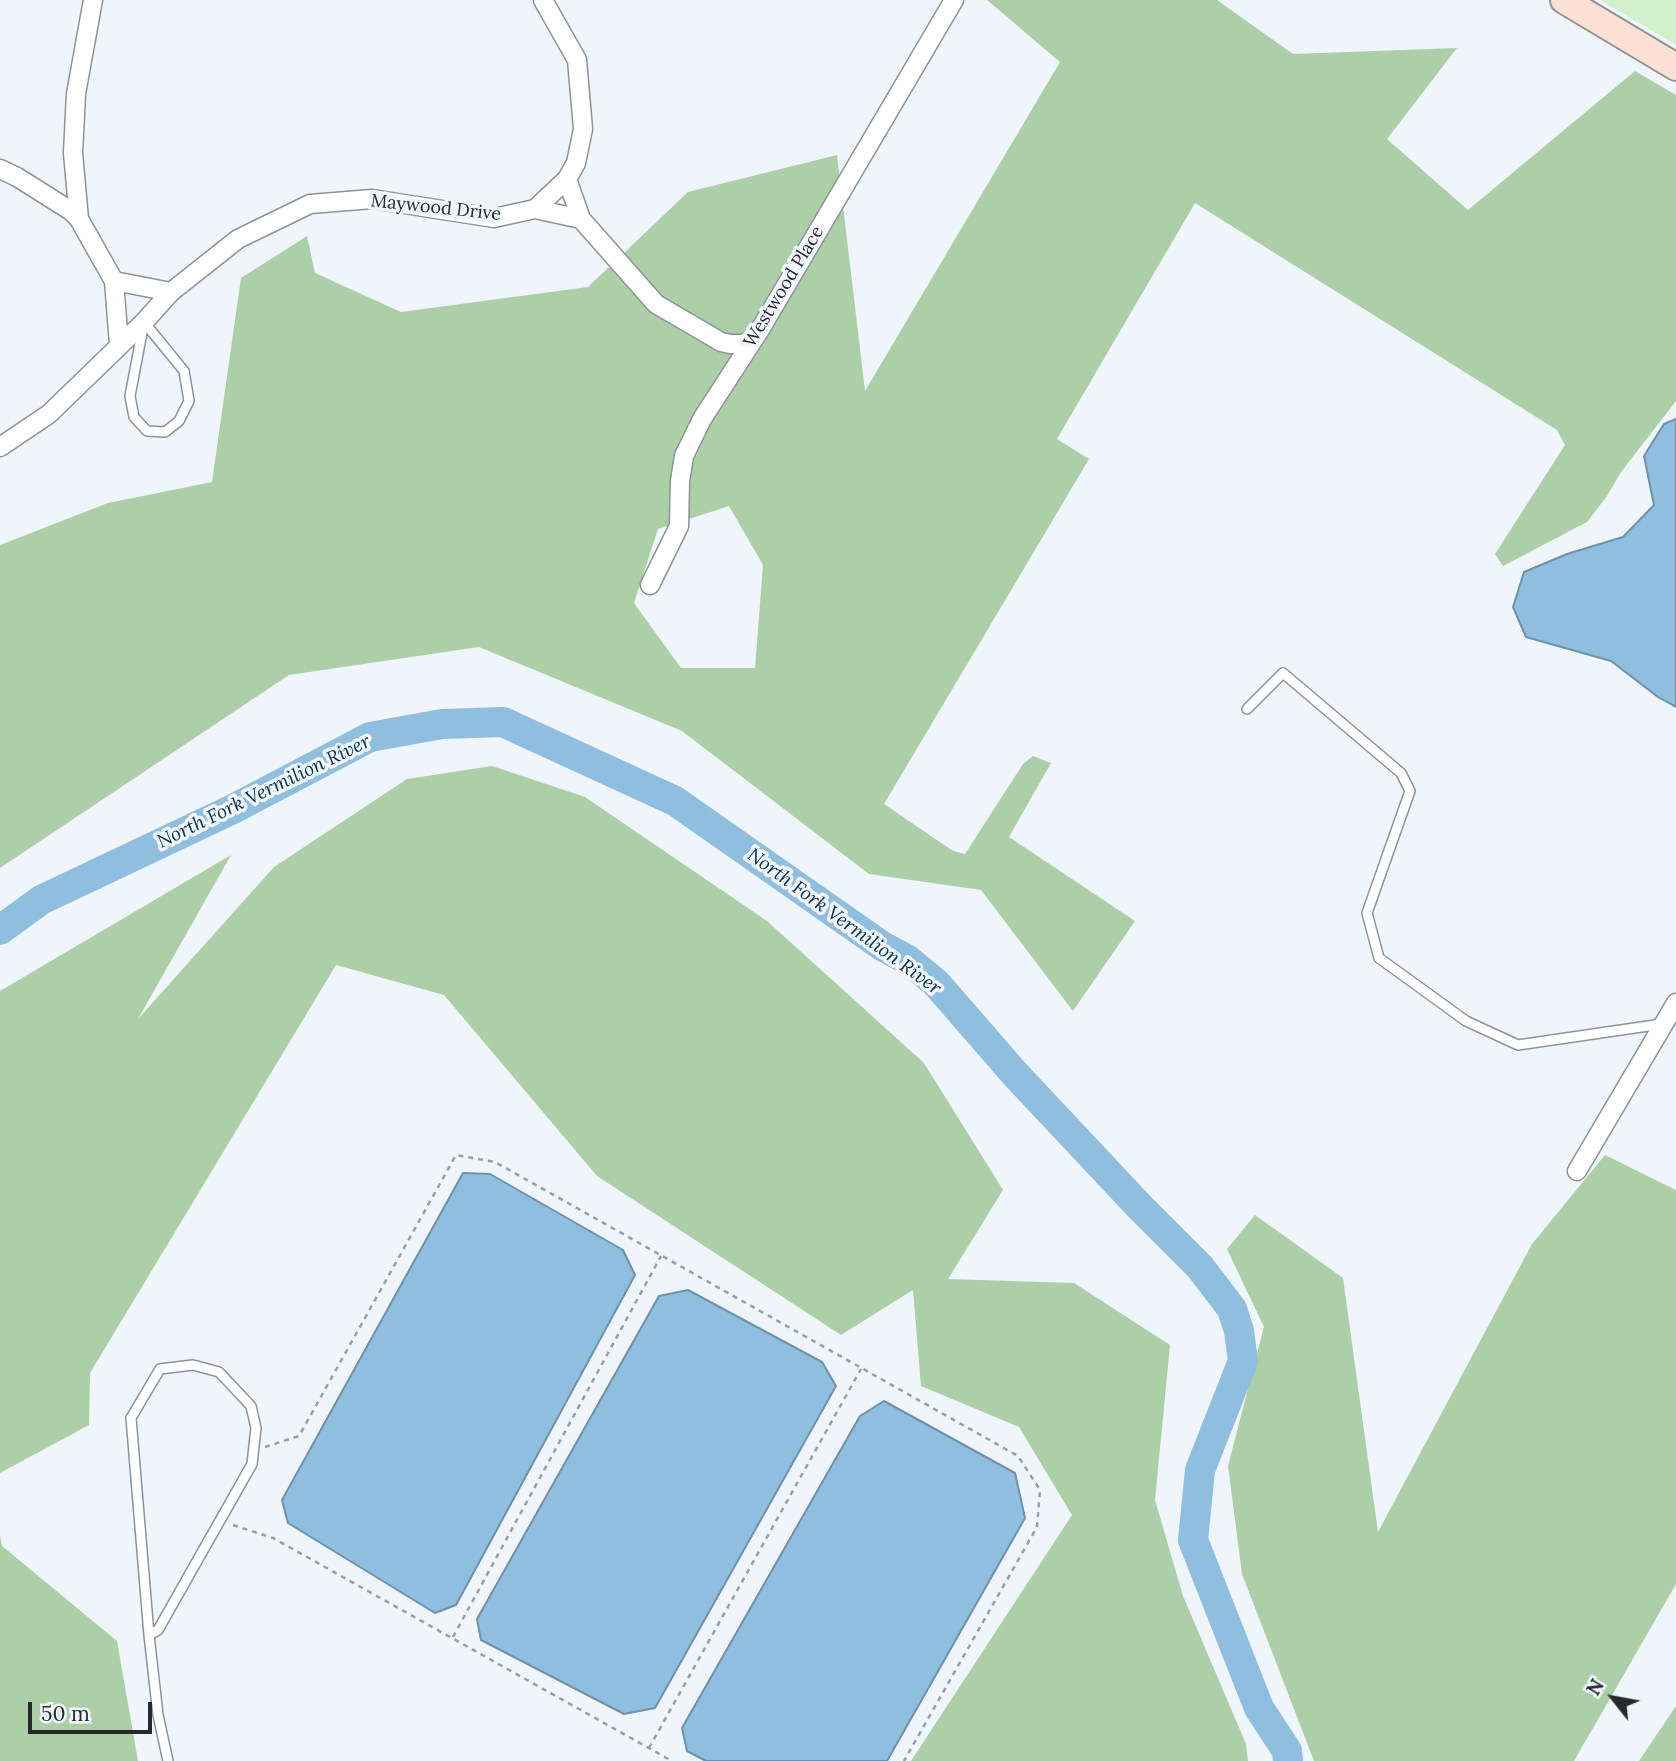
<!DOCTYPE html>
<style>
body{margin:0}
#map{position:relative;width:1676px;height:1761px;overflow:hidden;background:#eff5fa;font-family:Lora,serif}
canvas{display:block}
.north{position:absolute;left:1578px;top:1663px;width:70px;height:70px;-webkit-text-stroke:5px #eff5fa;paint-order:stroke;rotate:301deg;font-size:19px;font-weight:700;line-height:28px;text-align:center;color:#27292a}
.north::after{content:'';display:block;margin:auto;width:24px;height:32px;background:#27292a;clip-path:polygon(50% 0,100% 100%,50% 72%,0 100%)}
.scale{position:absolute;left:28px;top:1702px;width:124px;height:32px;box-sizing:border-box;border:4px solid #27292a;border-top:0;padding-left:9px;font-size:21px;line-height:24px;white-space:nowrap;color:#27292a;-webkit-text-stroke:5px #eff5fa;paint-order:stroke}
</style>
<div id="map">
<canvas width="1676" height="1761"></canvas>
<div class="north">N</div>
<div class="scale">50 m</div>
</div>
<script>
const context = document.querySelector('canvas').getContext('2d');
context.lineJoin = 'round';
function fillPath(path, color) { context.fillStyle = color; context.fill(path, 'evenodd'); }
const toPath = rows => new Path2D(rows.map(r => 'M' + r).join(''));
function stroke(path, color, width, dash) { context.strokeStyle = color; context.lineWidth = width; context.lineCap = dash ? 'butt' : 'round'; context.setLineDash(dash || []); context.stroke(path); }
function drawText(font, color, halo, rows, align = 'center') {
  context.font = font + ' Lora,serif'; context.lineWidth = 7; context.setLineDash([]); context.textBaseline = 'middle'; context.strokeStyle = halo; context.fillStyle = color; for (const [text, x, y, turn = 0] of rows) {
    context.save(); context.translate(x, y); context.rotate((+turn || 0) * Math.PI / 180); context.textAlign = isNaN(turn) ? turn : align; if (halo) context.strokeText(text, 0, 0); context.fillText(text, 0, 0); context.restore();
  }
}
fillPath(toPath([
 [1600,0,1676,0,1676,45]
]), '#d1f1cd');
fillPath(toPath([
 [987,0,1217,0,1293,54,1457,48,1387,139,1468,210,1635,71,1676,95,1676,401,1621,472,1607,496,1587,522,1503,566,1495,554,1565,445,1557,430,1195,203,1057,439,1089,459,884,804,953,851,965,854,1023,764,1033,756,1051,763,1009,837,1135,921,1073,1011,981,890,869,874,682,731,479,647,289,675,0,868,0,545,108,503,212,482,241,278,307,236,315,273,401,312,588,287,688,192,837,155,865,391,1060,62],
 [729,506,763,565,755,668,681,668,634,603,658,529],
 [492,766,585,797,767,921,924,1063,1003,1190,948,1279,1074,1283,1170,1345,1155,1500,1183,1596,1246,1744,1248,1761,911,1761,1072,1515,1019,1427,921,1386,913,1290,841,1335,597,1176,444,995,336,965,90,1373,89,1425,0,1473,0,991,231,855,138,1019,274,867,407,779],
 [1605,1155,1676,1190,1676,1584,1574,1761,1314,1761,1242,1574,1228,1466,1264,1327,1227,1249,1255,1215,1343,1278,1378,1532,1532,1244],
 [0,1536,2,1546,117,1641,138,1761,0,1761],
 [1676,1706,1676,1761,1639,1761]
]), '#accfa7');
const water = toPath([
 [1676,419,1676,707,1658,697,1611,661,1526,637,1513,607,1524,572,1567,554,1623,537,1654,505,1644,456,1664,424,1676,419],
 [463,1173,490,1174,623,1250,635,1275,456,1605,435,1613,288,1523,282,1500,463,1173],
 [688,1290,822,1362,836,1386,655,1708,624,1714,481,1640,477,1619,659,1296,688,1290],
 [884,1401,1015,1473,1025,1518,887,1761,706,1761,687,1751,682,1728,860,1416,884,1401]
]);
fillPath(water, '#90bedf');
stroke(water, '#7091a9', 2);
stroke(toPath([
 [0,930,41,900,233,809,370,737,442,724,503,722,675,801,882,946,908,960,936,983,1015,1074,1139,1206,1200,1267,1232,1309,1239,1331,1243,1361,1200,1470,1193,1540,1259,1708,1287,1751,1288,1761]
]), '#90bedf', 30);
const lane = toPath([
 [144,322,184,371,189,401,179,421,165,432,147,431,134,417,130,396,144,322],
 [1247,709,1283,673,1401,773,1410,791,1367,913,1379,958,1466,1021,1518,1045,1662,1024],
 [149,1635,158,1630,252,1464,256,1428,251,1406,219,1372,193,1365,160,1369,131,1418,149,1635,158,1715,168,1761]
]);
const street = toPath([
 [93,0,76,94,73,153,79,219,114,281,119,345],
 [0,169,17,177,71,211,79,219],
 [567,179,581,219,656,304,721,342,730,344,743,344,754,338],
 [535,209,581,219],
 [114,281,171,292],
 [0,447,49,414,144,322,171,292,238,239,310,204,372,199,494,218,535,209,567,179,576,163,583,129,577,60,543,0],
 [650,585,679,526,680,481,684,456,702,419,761,328,954,0],
 [1577,1171,1676,1003]
]);
const secondary = toPath([
 [1564,0,1676,67]
]);
stroke(lane, '#8e9398', 12);
stroke(street, '#8e9398', 21);
stroke(secondary, '#8e9398', 30);
stroke(toPath([
 [265,1447,299,1436,456,1155,495,1162,1018,1456,1040,1490,1037,1527,904,1761],
 [233,1525,273,1538,672,1761],
 [453,1637,661,1256],
 [649,1748,861,1369]
]), '#9a9ea1', 2.5, [5, 5]);
stroke(lane, '#fff', 9);
stroke(street, '#fff', 18);
stroke(secondary, '#fbe0d3', 26);
drawText('18px', '#27292a', '#eff5fa', [
 ["Maywood Drive",436,208,6],
 ["Westwood Place",784,287,-59]
]);
drawText('italic 19px', '#082f46', '#eff5fa', [
 ["North Fork Vermilion River",264,792,-26],
 ["North Fork Vermilion River",844,922,36]
]);
</script>
